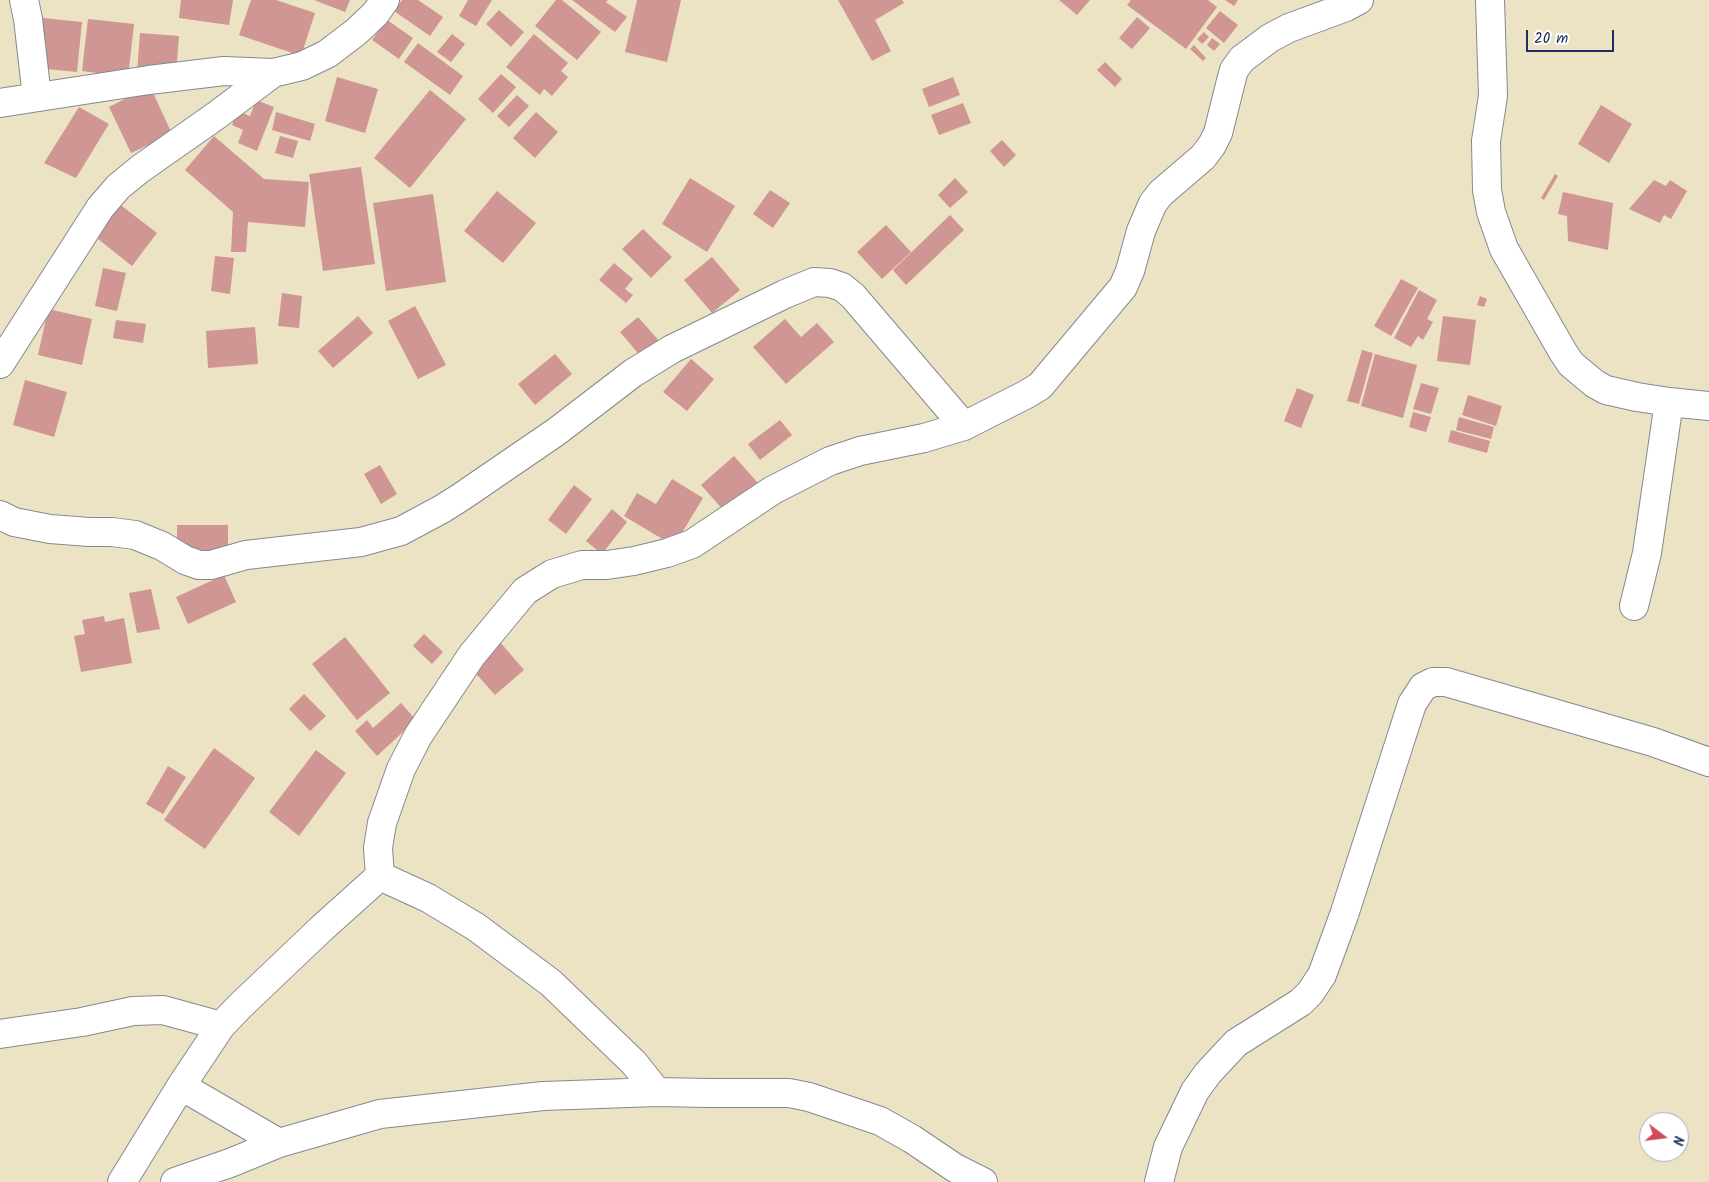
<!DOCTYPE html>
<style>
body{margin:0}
#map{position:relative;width:1709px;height:1182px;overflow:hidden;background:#ece3c4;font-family:Kalam,sans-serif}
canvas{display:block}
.north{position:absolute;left:1639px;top:1112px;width:50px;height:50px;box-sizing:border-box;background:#fff;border:1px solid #a4acbf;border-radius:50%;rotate:105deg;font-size:14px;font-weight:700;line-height:20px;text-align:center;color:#1b2f5e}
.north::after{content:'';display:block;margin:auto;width:18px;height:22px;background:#d1495b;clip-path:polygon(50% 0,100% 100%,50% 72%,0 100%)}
.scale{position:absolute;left:1526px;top:30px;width:88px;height:22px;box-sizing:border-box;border:2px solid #1b2f5e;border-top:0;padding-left:6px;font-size:15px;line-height:18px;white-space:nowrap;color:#1b2f5e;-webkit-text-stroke:4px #fff;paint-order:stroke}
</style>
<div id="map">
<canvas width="1709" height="1182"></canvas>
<div class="north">N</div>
<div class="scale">20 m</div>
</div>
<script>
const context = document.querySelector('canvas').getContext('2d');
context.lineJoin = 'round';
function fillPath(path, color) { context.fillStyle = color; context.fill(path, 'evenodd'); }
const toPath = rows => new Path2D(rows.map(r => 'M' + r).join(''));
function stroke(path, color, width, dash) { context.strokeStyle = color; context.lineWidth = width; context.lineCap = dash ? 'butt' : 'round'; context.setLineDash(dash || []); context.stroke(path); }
fillPath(toPath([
 [181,0,233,0,229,25,179,18],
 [251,0,276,0,315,13,301,56,239,35],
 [314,0,350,0,345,12],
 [402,0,418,0,443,17,430,36,394,11],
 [468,0,492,0,476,26,459,16],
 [556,0,562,0,601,32,577,60,535,26],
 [572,0,608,0,606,2,627,17,615,32],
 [637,0,681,0,667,62,625,52],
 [838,0,902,0,904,3,875,20,891,51,872,61],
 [1059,0,1090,0,1077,15],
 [1131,0,1208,0,1217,7,1186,49,1127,5],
 [1225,0,1238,0,1234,6],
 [499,10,524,32,511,47,486,24],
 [1220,11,1238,25,1224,43,1206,28],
 [1137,17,1150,28,1132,49,1119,38],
 [43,18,82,22,77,72,37,68],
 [88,19,134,24,128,77,82,71],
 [387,20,413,38,399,59,372,40],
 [1204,32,1209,37,1202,44,1197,39],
 [140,33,179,36,176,75,137,72],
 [452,34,465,44,451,62,437,52],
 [534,34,568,63,561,71,568,77,552,96,544,89,540,95,506,67],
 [1212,38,1220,44,1214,51,1207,45],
 [418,43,463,76,450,95,404,62],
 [1194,45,1206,58,1203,61,1190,49],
 [1105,62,1122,79,1115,87,1097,70],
 [501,74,516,87,493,113,478,99],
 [337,77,378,89,365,133,325,121],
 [953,77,960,95,929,107,922,89],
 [150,86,172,134,131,153,109,107],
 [430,90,466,119,410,188,374,158],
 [517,95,529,106,509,127,497,116],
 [256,100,274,107,257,151,238,143,243,130,232,125,238,111,250,116],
 [963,103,971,123,939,135,931,115],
 [1601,105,1632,124,1609,163,1578,144],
 [79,107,109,124,76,178,44,163],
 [276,112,315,124,310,141,272,130],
 [536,112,558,132,535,158,513,138],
 [214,136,264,179,309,182,305,227,248,222,246,252,231,252,233,212,185,170],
 [280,136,298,141,293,158,275,153],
 [1002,140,1016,155,1004,167,990,151],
 [361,167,375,264,323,271,309,174],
 [1555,174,1558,176,1544,200,1541,198],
 [690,178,735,206,707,252,662,224],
 [955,178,968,192,950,208,938,195],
 [1654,180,1666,186,1670,180,1687,191,1671,219,1664,215,1660,223,1629,209],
 [770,190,790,203,773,228,753,214],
 [497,191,536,223,503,263,464,231],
 [1563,192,1613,203,1608,250,1568,241,1567,216,1558,214],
 [433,194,446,282,386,291,373,203],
 [118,203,157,233,132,266,93,235],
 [950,215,964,230,906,285,893,270],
 [886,225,911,252,882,279,857,252],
 [643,229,672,257,651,278,622,249],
 [215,256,234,258,230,294,211,291],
 [712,257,740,290,712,313,684,280],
 [614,263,633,279,625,289,633,295,626,303,599,280],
 [103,268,126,273,117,311,95,306],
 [1401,279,1418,288,1391,336,1374,326],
 [1419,290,1437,300,1427,319,1433,322,1423,340,1418,336,1411,347,1394,338],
 [282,293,302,296,299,328,278,326],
 [1480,296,1487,299,1484,307,1477,305],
 [415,306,446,365,418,379,388,321],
 [48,309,92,319,82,365,38,355],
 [358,316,373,333,333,368,318,351],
 [1443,316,1476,320,1470,365,1437,361],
 [638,317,661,343,643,359,620,332],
 [785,319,801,337,817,323,834,342,786,384,753,347],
 [116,320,146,324,143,343,113,338],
 [255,327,258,364,208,368,206,331],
 [1362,350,1373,353,1359,404,1347,401],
 [555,354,572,374,535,405,518,384],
 [1375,354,1417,365,1403,418,1361,406],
 [691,359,714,379,687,411,663,392],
 [25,380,67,392,54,437,13,425],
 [1421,383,1439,388,1431,414,1413,409],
 [1297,388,1314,395,1301,428,1284,421],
 [1468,395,1502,406,1496,426,1462,415],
 [1413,412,1431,417,1426,432,1409,427],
 [1459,417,1494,427,1491,439,1456,430],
 [780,420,792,435,760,460,748,444],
 [1451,430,1490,441,1487,453,1448,442],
 [734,456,758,483,725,512,701,485],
 [380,465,397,494,381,504,364,474],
 [672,479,703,498,674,546,624,516,637,493,656,504],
 [574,485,592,499,566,534,548,520],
 [612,509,627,522,602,554,586,541],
 [177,525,228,525,228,551,177,551],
 [224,575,236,602,188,624,176,597],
 [151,589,160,629,137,633,129,593],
 [104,616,105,622,124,618,132,663,81,672,74,636,85,634,82,620],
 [424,634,443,652,432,664,413,646],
 [345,637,390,693,357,720,312,664],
 [500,642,524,670,495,695,471,668],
 [304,694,326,716,310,731,289,709],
 [401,703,416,720,377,756,355,731,367,720,373,728],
 [214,748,255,778,205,849,164,820],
 [316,750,346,773,299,836,269,812],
 [168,766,186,777,163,814,146,804]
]), '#cf9693');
const minor = toPath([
 [24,0,28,19,37,97],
 [1490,0,1493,96,1486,141,1487,190,1491,212,1504,249,1563,352,1571,364,1595,384,1606,390,1637,397,1669,402,1709,406],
 [0,103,149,80,224,71,273,73],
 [0,364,100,208,118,187,140,169,217,115,273,73,302,66,327,54,356,32,375,14,385,0],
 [0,515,14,522,50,529,89,532,112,532,135,535,162,546,185,560,199,565,211,565,246,555,361,542,401,531,442,509,461,497,556,432,633,373,672,349,785,294,814,282,830,283,842,287,853,296,964,426],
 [1634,606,1647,553,1669,402],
 [380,876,378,848,382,823,401,769,418,736,472,655,525,591,552,574,582,565,607,565,634,561,667,553,692,544,773,490,830,461,860,451,924,438,964,426,1027,394,1040,386,1123,287,1130,271,1141,231,1153,203,1161,193,1203,157,1212,145,1218,133,1231,81,1234,70,1242,59,1270,38,1289,28,1346,7,1359,0],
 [380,876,428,898,476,927,551,983,634,1063,657,1092],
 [0,1034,82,1022,133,1011,163,1010,221,1026],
 [181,1086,279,1143],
 [122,1182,181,1086,221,1026,239,1007,321,929,380,876],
 [175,1182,230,1163,279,1143,380,1114,543,1096,657,1092,709,1093,789,1093,809,1097,880,1121,912,1139,955,1168,983,1182],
 [1159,1182,1168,1147,1195,1091,1208,1073,1236,1043,1301,1002,1310,993,1322,975,1344,915,1412,704,1423,687,1433,682,1446,682,1653,742,1709,762]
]);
stroke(minor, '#848991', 30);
stroke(minor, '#fff', 28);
</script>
